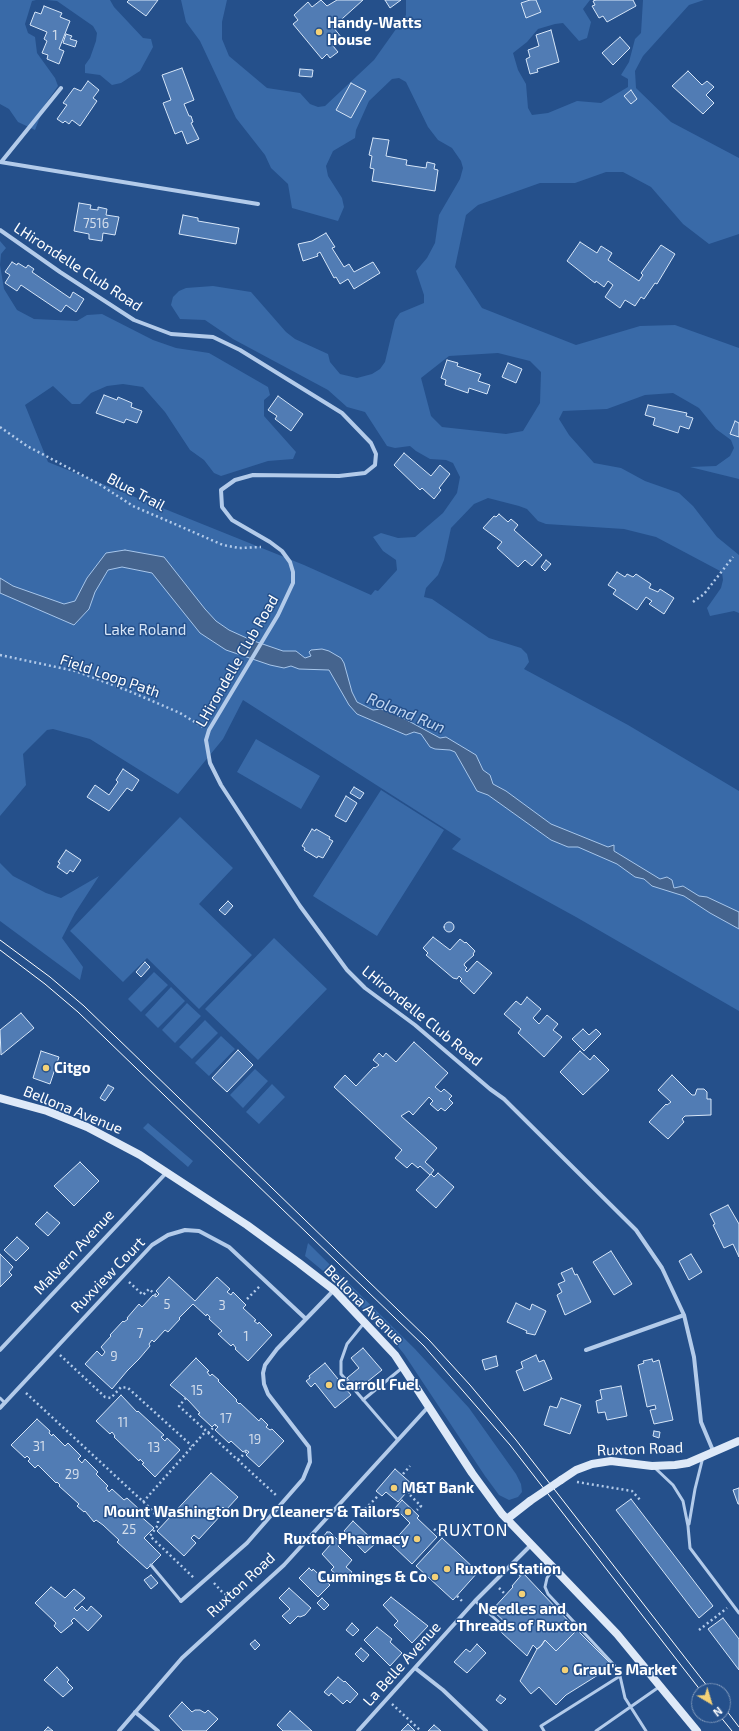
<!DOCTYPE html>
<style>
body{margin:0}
#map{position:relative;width:739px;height:1731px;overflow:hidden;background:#25508b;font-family:"Exo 2",sans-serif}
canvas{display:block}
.north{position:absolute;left:691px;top:1683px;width:40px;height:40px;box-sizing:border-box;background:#25508b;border:1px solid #7c96b9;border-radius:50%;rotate:142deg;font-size:11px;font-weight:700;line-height:16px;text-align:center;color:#fff}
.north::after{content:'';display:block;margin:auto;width:14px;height:18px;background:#f4d177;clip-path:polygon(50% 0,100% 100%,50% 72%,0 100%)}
</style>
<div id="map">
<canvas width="739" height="1731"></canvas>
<div class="north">N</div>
</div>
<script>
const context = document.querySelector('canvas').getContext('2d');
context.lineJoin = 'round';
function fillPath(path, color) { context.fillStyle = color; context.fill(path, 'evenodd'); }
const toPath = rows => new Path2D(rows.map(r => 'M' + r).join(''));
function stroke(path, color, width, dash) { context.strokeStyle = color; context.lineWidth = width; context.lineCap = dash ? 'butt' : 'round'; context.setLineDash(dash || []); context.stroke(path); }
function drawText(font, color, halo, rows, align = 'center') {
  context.font = font + ' "Exo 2",sans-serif'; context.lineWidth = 3; context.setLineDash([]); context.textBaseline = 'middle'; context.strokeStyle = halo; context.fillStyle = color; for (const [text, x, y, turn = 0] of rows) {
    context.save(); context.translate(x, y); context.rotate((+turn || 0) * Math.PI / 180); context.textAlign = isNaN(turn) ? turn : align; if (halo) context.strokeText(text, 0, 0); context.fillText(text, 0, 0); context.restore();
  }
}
fillPath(toPath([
 [0,0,36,0,32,1,25,24,28,33,35,37,37,53,55,78,58,86,44,106,35,130,18,122,9,109,0,104],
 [47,0,110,0,114,7,143,38,151,39,153,47,140,71,121,83,112,85,100,75,85,73,85,65,90,58,96,41,97,33,93,26,57,1],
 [181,0,227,0,222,22,222,39,229,56,267,88,300,93,310,104,318,107,325,106,374,60,406,15,406,0,590,0,583,9,591,22,587,38,579,41,563,23,555,24,538,29,527,42,513,53,518,70,526,84,528,108,532,115,548,113,577,101,601,103,628,87,628,79,621,75,629,62,635,39,641,33,643,0,704,0,689,5,643,56,635,71,636,88,671,122,739,158,739,234,709,244,683,224,651,187,623,172,606,172,575,183,540,183,478,205,466,215,455,267,482,308,576,345,640,326,675,325,739,348,739,479,690,467,716,466,730,456,734,448,731,440,716,429,699,408,673,393,645,395,607,409,563,411,559,419,569,435,594,463,621,468,645,481,679,493,693,506,717,537,739,555,739,613,734,611,710,616,707,608,721,588,723,580,722,572,656,537,624,529,546,524,538,521,527,509,519,506,488,498,474,504,451,528,444,560,438,575,426,588,424,597,432,599,489,638,521,648,527,654,529,662,524,669,628,725,739,791,739,1011,576,917,452,849,461,839,243,700,223,739,178,794,90,739,53,729,47,730,23,754,26,785,0,816,0,241,6,248,1,254,0,265,4,289,17,310,34,319,77,321,87,315,102,314,153,340,176,348,209,353,268,387,270,395,264,400,264,416,296,452,293,459,268,461,221,476,214,473,204,460,190,450,165,412,143,387,123,384,107,386,91,393,80,404,72,404,53,386,25,405,48,462,304,565,371,595,375,590,378,591,397,570,396,560,383,551,373,537,381,533,398,538,415,537,443,513,457,493,460,477,453,463,446,460,430,459,416,451,410,446,395,448,387,446,365,412,347,407,328,390,233,339,205,320,180,319,171,305,173,297,179,291,186,288,213,286,251,292,286,332,295,339,328,354,330,362,340,374,357,378,372,374,380,369,385,362,395,320,400,313,424,303,424,295,416,271,427,258,435,243,439,215,460,179,463,168,461,161,452,148,438,140,428,127,406,82,399,78,392,79,369,101,356,130,355,138,333,151,326,166,328,176,342,198,344,207,338,221,292,208,288,184,271,168,265,155,236,118,200,41,186,22],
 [498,353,530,361,541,372,540,403,523,431,506,434,442,427,431,416,421,378,449,356],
 [256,739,320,776,301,809,237,772],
 [381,790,444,830,377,936,313,896],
 [180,817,233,868,199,904,252,955,199,1009,147,958,123,982,70,931],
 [0,863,13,876,46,893,61,898,99,876,75,913,62,938,83,967,80,980,0,921],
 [274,938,327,989,258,1060,205,1009],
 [154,972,168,985,141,1012,128,999],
 [171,987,185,1001,158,1028,145,1015],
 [187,1003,201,1016,175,1043,162,1030],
 [205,1020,218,1033,192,1059,179,1047],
 [221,1036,235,1049,209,1076,195,1063],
 [255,1069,268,1081,243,1108,230,1095],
 [272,1084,285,1097,259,1124,246,1112],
 [148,1123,193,1161,188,1167,143,1128],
 [308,1243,415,1349,469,1408,516,1474,521,1484,522,1492,518,1497,509,1500,499,1495,485,1476,404,1354,390,1337,340,1285,305,1256]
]), '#396aa8');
const water = toPath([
 [125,550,164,557,205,609,216,621,229,630,251,640,283,651,296,651,305,658,311,656,309,652,311,650,322,649,329,651,341,658,344,663,352,692,357,702,373,710,381,709,403,718,440,738,446,737,476,755,483,770,490,775,493,784,506,791,551,824,608,847,614,845,614,851,660,879,667,877,672,880,674,888,683,886,699,896,707,897,739,912,739,929,710,913,684,896,652,886,644,879,635,877,617,864,578,847,568,847,551,840,488,795,477,791,455,752,450,750,435,749,430,747,421,734,414,732,406,735,357,714,349,705,329,670,299,669,291,666,284,668,270,665,226,650,200,633,152,573,122,567,108,570,95,592,89,609,74,625,0,593,0,578,13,586,64,604,75,601,87,578,106,553,125,550]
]);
fillPath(water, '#45648e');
stroke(water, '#a7c6eb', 1);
const building = toPath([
 [129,0,158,0,146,16,127,2,129,0],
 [321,0,327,6,337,0,363,0,333,27,342,38,333,46,338,52,330,58,327,54,322,59,293,24,298,20,294,15,308,2,312,7,321,0],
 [385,0,401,0,390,8,385,0],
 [530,0,536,0,541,12,526,18,521,3,530,0],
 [596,0,633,0,636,6,607,22,603,16,599,18,592,6,595,5,593,1,596,0],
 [44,6,62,13,60,17,70,21,59,49,64,51,59,64,47,59,48,55,42,53,47,41,44,39,47,32,30,25,35,12,41,14,44,6],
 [551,30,559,62,537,69,538,72,530,74,526,59,530,57,528,50,539,46,536,35,551,30],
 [66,34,72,36,70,39,77,41,75,47,63,43,66,34],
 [620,37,630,48,613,65,602,53,620,37],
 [182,68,194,100,184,104,189,116,191,116,193,122,191,123,199,139,187,144,182,131,175,134,163,103,171,100,162,75,182,68],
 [300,69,313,70,312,77,299,76,300,69],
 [688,71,702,85,707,81,714,87,706,95,714,103,703,114,672,86,688,71],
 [88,81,99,90,93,98,97,101,80,126,72,120,69,124,65,121,63,123,57,119,67,105,63,103,74,88,81,91,88,81],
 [351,83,366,91,351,118,336,110,351,83],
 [631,90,637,99,631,104,624,96,631,90],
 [373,138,389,140,386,156,407,160,406,165,426,168,427,162,435,164,434,169,438,170,435,191,372,181,374,169,370,168,372,156,369,155,373,138],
 [79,203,91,205,90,209,98,210,98,207,107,209,106,215,119,217,115,235,103,233,102,241,89,239,89,234,74,231,79,203],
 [183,215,198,218,198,221,239,228,236,244,179,234,183,215],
 [326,233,335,247,332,248,344,267,349,264,354,272,373,262,380,273,354,289,348,279,340,284,336,277,334,278,320,252,317,254,318,256,303,261,298,244,312,241,326,233],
 [580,242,597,253,601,246,612,253,608,260,639,281,643,275,641,273,661,245,675,254,657,284,655,283,644,299,641,297,635,306,625,300,620,308,605,297,613,285,608,281,604,287,596,281,595,283,567,261,580,242],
 [12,262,17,265,18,263,26,268,28,265,34,269,32,272,70,298,73,292,84,299,76,312,66,305,61,312,21,285,17,291,5,283,10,275,5,272,12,262],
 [447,360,458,363,457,366,481,374,478,381,490,385,487,394,469,388,468,393,445,385,446,380,441,378,447,360],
 [508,363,522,369,516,383,502,377,508,363],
 [104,395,117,400,118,397,132,403,131,407,142,411,137,423,126,419,124,423,96,413,104,395],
 [278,396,303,414,291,431,275,419,277,416,268,410,278,396],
 [648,405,687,413,686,416,693,418,689,429,680,426,678,433,653,425,655,418,645,415,648,405],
 [735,421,739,423,739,437,730,434,735,421],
 [404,453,431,476,440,465,450,474,439,488,441,490,434,499,422,488,420,490,394,465,404,453],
 [499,514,508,522,511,519,518,525,514,530,542,555,532,566,525,560,518,567,497,548,502,542,483,528,494,516,496,517,499,514],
 [546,560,551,564,545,571,541,567,546,560],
 [617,572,625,577,627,574,633,577,636,574,651,584,649,588,658,592,660,589,674,598,664,614,649,604,652,601,646,597,637,610,613,594,616,590,608,585,617,572],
 [123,769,139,780,132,791,127,788,109,811,87,797,95,785,109,795,118,782,116,780,123,769],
 [354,787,364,793,360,799,350,793,354,787],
 [346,796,357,803,346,822,335,816,346,796],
 [312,829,315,831,316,829,330,837,329,839,333,841,323,858,318,856,317,858,304,850,305,848,302,846,312,829],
 [66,850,81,860,73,872,70,870,67,874,57,867,60,863,58,862,66,850],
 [228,901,233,906,225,915,219,910,228,901],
 '444 927a5 5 0 1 1 10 0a5 5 0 1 1-10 0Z',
 [433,937,450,950,460,939,465,943,466,942,475,951,473,954,474,955,465,963,464,965,467,968,465,970,467,972,477,961,492,973,474,994,460,981,462,979,459,976,457,979,453,978,426,955,428,953,423,948,433,937],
 [145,962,150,967,141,977,136,972,145,962],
 [527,997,541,1009,533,1018,539,1024,547,1015,558,1024,553,1030,562,1037,544,1057,518,1033,521,1029,504,1014,516,1001,521,1005,527,997],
 [21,1013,34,1028,1,1055,0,1030,21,1013],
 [583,1029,589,1035,596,1029,601,1034,584,1051,572,1039,583,1029],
 [414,1042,448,1073,435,1087,441,1092,444,1089,452,1096,449,1099,453,1103,445,1111,441,1108,438,1111,430,1104,433,1101,429,1097,413,1115,409,1111,401,1116,437,1148,425,1162,434,1170,430,1175,420,1166,418,1168,412,1163,407,1168,395,1158,402,1150,334,1087,345,1075,356,1086,374,1067,375,1068,379,1065,373,1060,379,1053,383,1057,386,1053,396,1062,414,1042],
 [238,1050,253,1065,227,1092,212,1078,238,1050],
 [41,1051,59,1057,50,1084,33,1078,41,1051],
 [580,1051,590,1060,594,1055,609,1070,583,1095,560,1072,580,1051],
 [672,1075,692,1095,695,1095,697,1089,704,1089,707,1092,707,1099,711,1099,711,1115,685,1116,682,1119,684,1122,668,1139,649,1122,666,1104,667,1105,671,1102,658,1090,672,1075],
 [108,1085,114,1088,105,1101,100,1098,108,1085],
 [80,1162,99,1181,74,1206,54,1186,80,1162],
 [438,1173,454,1187,436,1208,416,1190,431,1174,434,1177,438,1173],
 [728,1205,739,1224,739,1257,733,1244,724,1248,713,1225,715,1224,710,1214,728,1205],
 [47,1212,60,1223,48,1236,35,1224,47,1212],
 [17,1237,29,1248,16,1261,4,1250,17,1237],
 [611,1251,632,1284,614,1295,593,1262,611,1251],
 [0,1254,13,1267,9,1272,12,1275,0,1287,0,1254],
 [691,1254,702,1272,689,1280,679,1261,691,1254],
 [572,1268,575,1275,577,1274,591,1302,565,1315,557,1295,562,1292,558,1284,565,1281,561,1273,572,1268],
 [169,1277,195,1301,217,1277,230,1289,227,1292,231,1295,233,1292,246,1305,243,1308,256,1320,254,1321,258,1324,259,1322,272,1335,248,1361,235,1349,236,1348,233,1344,231,1346,218,1334,222,1331,209,1319,210,1317,207,1314,206,1316,193,1304,179,1318,180,1319,168,1332,165,1330,154,1342,152,1340,149,1344,150,1346,139,1359,127,1371,112,1389,85,1364,97,1351,102,1356,105,1352,101,1347,111,1336,110,1335,123,1321,124,1322,128,1319,127,1318,139,1304,142,1307,153,1295,156,1297,159,1294,156,1291,169,1277],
 [516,1303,530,1310,532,1304,546,1311,535,1335,526,1333,527,1331,507,1322,516,1303],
 [363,1348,382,1370,357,1390,347,1378,359,1368,351,1358,363,1348],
 [536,1355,539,1362,544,1360,552,1379,524,1391,516,1371,523,1368,521,1362,536,1355],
 [496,1356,498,1366,485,1370,482,1360,496,1356],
 [196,1358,209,1371,207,1372,210,1376,212,1374,219,1380,218,1381,237,1400,236,1401,239,1404,240,1403,259,1421,261,1418,268,1425,266,1427,270,1430,272,1429,284,1441,259,1467,246,1455,249,1452,246,1450,243,1452,231,1441,229,1443,215,1430,218,1427,215,1424,212,1427,198,1414,200,1413,188,1400,170,1385,196,1358],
 [652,1359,653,1362,659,1360,673,1420,654,1424,650,1410,656,1409,655,1405,647,1407,638,1365,644,1363,643,1361,652,1359],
 [325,1363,351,1395,335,1408,315,1383,311,1387,306,1381,310,1378,309,1376,325,1363],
 [621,1386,627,1416,607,1420,605,1412,598,1413,596,1401,602,1399,600,1390,621,1386],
 [121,1395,137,1412,138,1411,164,1435,161,1437,165,1441,167,1438,180,1450,155,1477,142,1464,144,1463,140,1459,139,1461,114,1437,115,1436,112,1432,110,1434,96,1421,121,1395],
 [561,1398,581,1405,570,1434,544,1425,550,1406,557,1408,561,1398],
 [37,1419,50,1431,49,1433,52,1436,53,1434,65,1446,68,1443,81,1456,78,1459,82,1463,85,1459,98,1472,96,1474,108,1486,106,1488,109,1492,112,1489,124,1500,127,1498,140,1510,137,1513,154,1528,144,1538,161,1555,147,1569,117,1542,119,1540,103,1525,96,1520,94,1522,85,1511,84,1512,77,1506,79,1504,59,1486,60,1485,57,1482,56,1483,38,1465,35,1468,28,1461,30,1459,27,1456,25,1458,11,1445,37,1419],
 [654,1431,660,1432,659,1438,653,1436,654,1431],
 [395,1469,413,1485,398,1502,386,1492,382,1496,376,1491,395,1469],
 [211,1473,238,1497,226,1510,223,1507,219,1511,222,1514,199,1539,194,1535,191,1538,196,1543,184,1556,157,1531,211,1473],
 [739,1488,739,1504,738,1504,733,1490,739,1488],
 [631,1499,713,1606,699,1618,616,1510,631,1499],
 [402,1500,419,1516,417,1518,437,1537,412,1564,391,1544,410,1523,395,1508,402,1500],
 [353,1521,376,1543,365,1553,344,1531,353,1521],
 [327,1532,330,1532,341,1543,338,1546,352,1560,346,1567,352,1572,344,1581,331,1570,334,1567,322,1554,331,1544,323,1537,327,1532],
 [442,1538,478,1572,453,1600,416,1566,442,1538],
 [309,1568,312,1571,313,1569,330,1585,318,1597,299,1578,309,1568],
 [523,1573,577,1630,556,1651,545,1640,541,1646,537,1649,533,1645,527,1656,501,1632,508,1625,492,1610,513,1587,512,1586,523,1573],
 [151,1575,158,1583,151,1589,144,1580,151,1575],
 [51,1587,65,1598,74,1589,85,1598,74,1608,77,1611,82,1606,87,1611,91,1606,102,1616,88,1631,74,1618,71,1621,73,1623,61,1633,54,1626,56,1623,35,1603,51,1587],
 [289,1588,311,1608,305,1615,300,1617,298,1616,290,1624,282,1616,290,1609,279,1598,289,1588],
 [391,1597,428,1626,412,1643,394,1625,398,1621,383,1605,391,1597],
 [322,1598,329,1605,324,1610,317,1603,322,1598],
 [723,1618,739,1639,739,1670,708,1629,723,1618],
 [352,1623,359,1630,353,1636,346,1630,352,1623],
 [377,1627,392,1639,390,1642,402,1653,390,1666,364,1640,377,1627],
 [577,1630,611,1664,598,1675,566,1695,556,1705,539,1687,531,1694,520,1681,537,1649,541,1646,545,1640,556,1651,577,1630],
 [255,1640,260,1645,255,1650,250,1644,255,1640],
 [477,1644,486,1653,467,1673,454,1662,466,1649,470,1652,477,1644],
 [361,1648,369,1655,363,1662,355,1654,361,1648],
 [57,1667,69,1680,67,1682,73,1688,63,1697,44,1680,57,1667],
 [338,1677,344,1682,345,1681,358,1694,350,1703,347,1700,343,1704,331,1693,329,1696,324,1692,338,1677],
 [500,1695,506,1699,501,1704,496,1700,500,1695],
 [182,1702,192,1712,195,1710,200,1710,205,1713,208,1710,218,1719,206,1731,183,1731,169,1716,182,1702],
 [290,1711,312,1731,283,1731,277,1725,290,1711],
 [408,1724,415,1731,401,1731,408,1724],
 [434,1725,441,1731,428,1731,434,1725],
 [48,1727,53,1731,44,1731,48,1727]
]);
fillPath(building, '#517cb4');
stroke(building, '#d7e6f8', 1);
stroke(toPath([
 [0,427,27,446,99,484,133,506,223,545,239,548,261,547],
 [693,602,704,594,733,557],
 [0,655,75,671,129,691,180,713,203,727],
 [129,1282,143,1295,149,1289,157,1296],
 [247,1299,260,1286],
 [60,1355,105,1397,111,1398,121,1387,128,1388,192,1446],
 [26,1393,150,1508,158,1518,158,1525,150,1536,194,1578],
 [186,1398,179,1406,277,1496],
 [208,1433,216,1425],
 [238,1460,247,1451],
 [403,1474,410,1466],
 [577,1482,632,1491,641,1501],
 [413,1488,408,1493,421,1506,417,1510],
 [143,1502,206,1431],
 [365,1509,379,1495],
 [434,1529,441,1535],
 [516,1571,522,1577],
 [214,1583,223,1593,227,1595,232,1594,236,1597],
 [499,1588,506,1595],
 [457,1596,462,1601],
 [699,1630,727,1608],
 [392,1704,421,1731]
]), '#b3cbea', 2.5, [2, 3]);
stroke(toPath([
 [364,1323,347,1344,341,1361,341,1374,397,1439],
 [0,1398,5,1403],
 [363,1400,402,1368],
 [655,1468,673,1485,683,1501,688,1526,690,1548,739,1613],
 [689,1524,695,1489,703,1457],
 [151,1565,181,1601],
 [553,1569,547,1578,545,1587,548,1594,614,1665,620,1676,625,1698,646,1731],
 [475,1601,501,1624],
 [544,1731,541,1726,620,1676],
 [596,1731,659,1687]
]), '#b3cbea', 3);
stroke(toPath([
 [2,161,61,88],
 [0,162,258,204],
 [0,230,60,272,134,320,171,334,213,337,240,350,342,413,371,443,376,454,375,465,365,473,339,476,253,475,235,480,221,490,222,507,232,520,270,542,282,551,290,562,293,572,293,583,278,615,209,730,206,740,210,763,221,785,300,906,347,970,365,988,415,1025,490,1089,504,1099,636,1230,662,1268,684,1315,694,1357,701,1422,714,1453],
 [0,1350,167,1172],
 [586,1350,684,1315],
 [0,1408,152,1245,168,1235,185,1230,199,1231,229,1247,306,1319],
 [181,1601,247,1543,303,1479,310,1462,309,1447,268,1394,264,1384,263,1373,265,1365,277,1349,334,1290],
 [415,1668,443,1690,486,1731],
 [135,1712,158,1731],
 [119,1731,182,1658,284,1565,429,1406],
 [358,1731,475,1601,531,1545]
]), '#b3cbea', 4);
stroke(toPath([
 [0,1098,47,1111,87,1127,140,1155,247,1225,299,1263,334,1290,395,1355,472,1473,502,1514,617,1634,697,1731],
 [561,1480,576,1470,592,1464,611,1461,652,1466,675,1465,688,1463,739,1441],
 [507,1519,530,1501]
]), '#dee9f8', 8);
stroke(toPath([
 [0,940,50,977,84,1006,429,1340,470,1385,516,1440,711,1691],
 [0,950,45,984,78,1012,424,1346,510,1445,701,1691],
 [723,1706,739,1727],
 [719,1715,732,1731]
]), '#fff', 1);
stroke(toPath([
 [530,1501,561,1480]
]), '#dee9f8', 8);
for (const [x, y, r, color] of [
 [319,32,4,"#f4d177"],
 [46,1068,4,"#f4d177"],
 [329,1385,4,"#f4d177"],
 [394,1488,4,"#f4d177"],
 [408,1512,4,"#f4d177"],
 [417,1539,4,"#f4d177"],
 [447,1569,4,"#f4d177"],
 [435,1577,4,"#f4d177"],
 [522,1594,4,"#f4d177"],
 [565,1670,4,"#f4d177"]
]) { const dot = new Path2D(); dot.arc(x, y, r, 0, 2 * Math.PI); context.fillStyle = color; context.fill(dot); stroke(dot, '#25508b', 1.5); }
drawText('13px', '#d4deec', null, [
 ["1",55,36],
 ["7516",96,224],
 ["5",167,1305],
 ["3",222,1306],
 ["7",140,1334],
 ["1",246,1337],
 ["9",114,1357],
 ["15",197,1391],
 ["17",226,1419],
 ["11",123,1423],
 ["19",255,1440],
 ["31",39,1447],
 ["13",154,1448],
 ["29",72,1475],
 ["25",129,1530]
]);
drawText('bold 15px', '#fff', '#25508b', [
 ["Handy-Watts",327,23],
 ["House",327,40],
 ["Citgo",54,1068],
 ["Carroll Fuel",337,1385],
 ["M&T Bank",402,1488],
 ["Mount Washington Dry Cleaners & Tailors",400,1512,"right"],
 ["Ruxton Pharmacy",409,1539,"right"],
 ["Ruxton Station",455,1569],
 ["Cummings & Co",427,1577,"right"],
 ["Needles and",522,1609,"center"],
 ["Threads of Ruxton",522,1626,"center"],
 ["Graul's Market",573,1670]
], 'left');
drawText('15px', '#fff', '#25508b', [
 ["LHirondelle Club Road",78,267,33],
 ["Blue Trail",136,492,28],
 ["LHirondelle Club Road",237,661,-60],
 ["Field Loop Path",110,676,19],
 ["LHirondelle Club Road",422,1016,39],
 ["Bellona Avenue",73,1110,22],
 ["Malvern Avenue",74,1252,-47],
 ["Ruxview Court",108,1275,-46],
 ["Bellona Avenue",364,1305,45],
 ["Ruxton Road",640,1449,-2],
 ["Ruxton Road",241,1585,-43],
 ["La Belle Avenue",402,1664,-48]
]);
drawText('15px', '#d7e6f8', '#25508b', [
 ["Lake Roland",145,630]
]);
drawText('italic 16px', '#bfd5f1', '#25508b', [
 ["Roland Run",406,713,22]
]);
context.letterSpacing = '1px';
drawText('17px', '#fff', '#25508b', [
 ["RUXTON",473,1530]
]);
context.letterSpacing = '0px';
</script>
